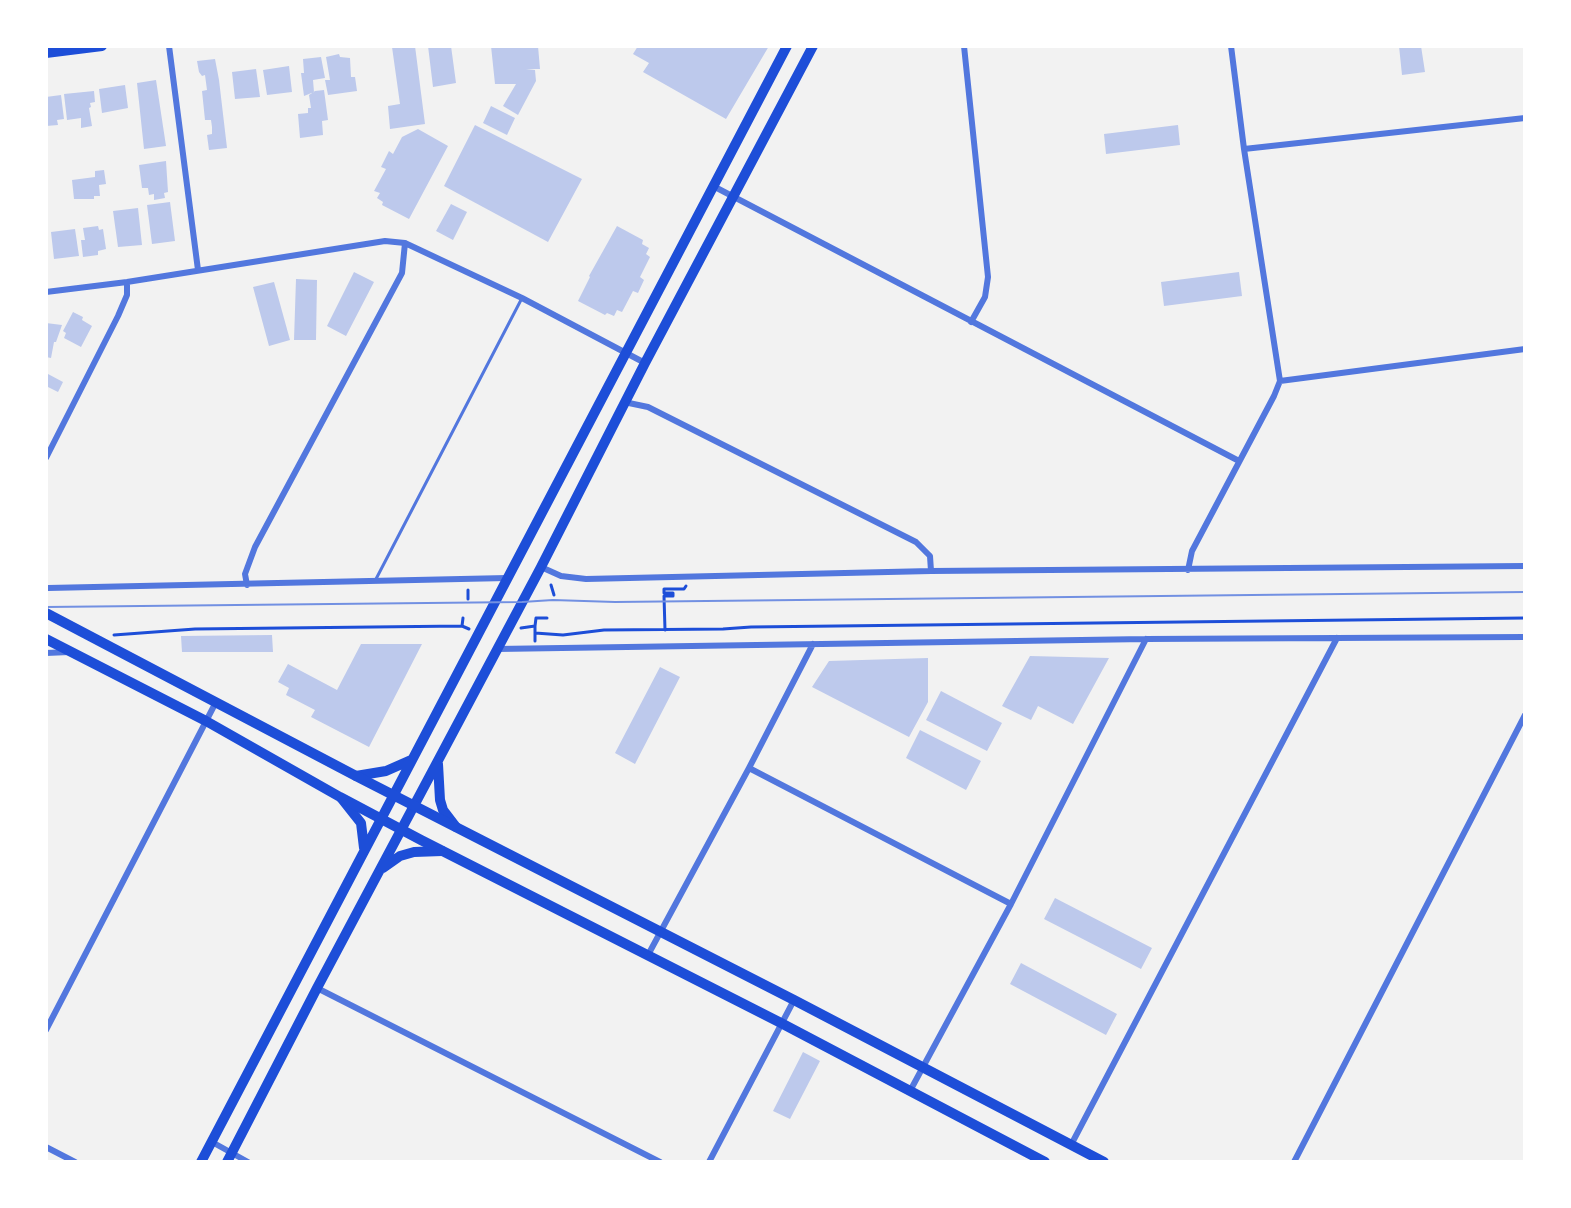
<!DOCTYPE html>
<style>
body{margin:0}
#map{position:relative;width:1571px;height:1208px;overflow:hidden;background:#f2f2f2;font-family:Lato,sans-serif}
canvas{display:block}
.frame{position:absolute;inset:0;border:48px solid #fff;pointer-events:none}
</style>
<div id="map">
<canvas width="1571" height="1208"></canvas>
<div class="frame"></div>
</div>
<script>
const context = document.querySelector('canvas').getContext('2d');
context.lineJoin = 'round';
function fillPath(path, color) { context.fillStyle = color; context.fill(path, 'evenodd'); }
const toPath = rows => new Path2D(rows.map(r => 'M' + r).join(''));
function stroke(path, color, width, dash) { context.strokeStyle = color; context.lineWidth = width; context.lineCap = dash ? 'butt' : 'round'; context.setLineDash(dash || []); context.stroke(path); }
fillPath(toPath([
 [404,46,415,46,425,124,390,129,388,106,400,104,392,47],
 [428,46,451,46,456,83,433,87],
 [491,46,538,46,540,69,526,69,535,70,536,81,518,115,503,106,516,84,495,84],
 [638,46,769,46,726,119,643,72,649,63,633,54],
 [1399,46,1421,46,1425,72,1402,75],
 [339,54,340,57,350,58,351,77,355,77,357,91,328,95,325,80,330,80,326,57],
 [321,57,325,78,313,80,314,92,304,96,301,73,304,73,303,59],
 [215,59,219,80,227,148,209,150,207,135,212,134,212,127,211,120,205,120,202,91,207,90,205,75,202,76,199,72,197,61],
 [289,66,292,92,267,95,263,70],
 [256,69,260,97,235,99,232,72],
 [156,80,166,146,144,149,137,83],
 [125,85,128,108,102,113,99,89],
 [324,90,328,120,322,121,323,135,300,138,298,114,308,113,308,108,311,108,309,95,315,91],
 [94,91,95,102,90,103,91,107,89,108,92,126,81,128,81,118,67,120,64,94],
 [61,95,64,119,57,120,58,125,46,126,46,97],
 [491,106,515,118,507,135,483,123],
 [475,125,582,179,548,242,444,186],
 [1178,125,1180,145,1106,154,1104,134],
 [418,129,448,146,409,219,382,205,383,202,377,198,380,193,374,191,386,169,381,167,389,151,393,154,402,137],
 [166,161,168,192,164,193,165,198,154,200,154,194,149,195,148,188,142,188,139,165],
 [104,170,106,184,99,185,100,196,94,196,94,199,74,199,72,180,95,177,95,171],
 [170,202,175,241,152,244,147,205],
 [451,204,467,212,453,240,436,231],
 [138,208,142,245,118,247,113,211],
 [98,226,99,230,103,229,106,249,98,251,98,255,83,257,81,240,85,240,83,228],
 [617,226,643,240,642,244,649,248,646,254,650,257,640,277,644,280,638,293,633,291,622,312,617,310,614,316,607,313,605,315,578,301,590,277,589,276],
 [75,229,79,256,54,259,51,232],
 [354,272,374,282,346,336,327,326],
 [1239,272,1242,296,1164,306,1161,282],
 [296,279,317,280,316,340,294,340],
 [274,282,290,340,269,346,253,287],
 [73,312,83,317,82,320,92,326,81,347,64,338,66,333,63,331],
 [46,323,62,325,56,342,54,342,51,358,46,357],
 [48,374,63,382,58,392,46,386],
 [272,635,273,652,182,652,181,636],
 [361,644,422,644,369,747,311,717,315,710,286,695,289,688,278,682,288,664,337,690],
 [1030,656,1109,658,1073,724,1038,706,1031,720,1002,706],
 [928,658,928,702,909,737,812,687,829,661],
 [660,667,680,677,635,764,615,753],
 [941,691,1002,723,987,751,926,720],
 [920,730,981,761,966,790,906,758],
 [1055,898,1152,948,1141,969,1044,919],
 [1021,963,1117,1014,1106,1035,1010,984],
 [803,1052,820,1061,790,1119,773,1111]
]), '#bdc9ec');
stroke(toPath([
 [551,585,554,595],
 [468,590,468,599],
 [462,626,463,618],
 [535,626,536,618,547,618],
 [521,628,535,626,535,641],
 [665,630,664,596,673,596,673,593,664,593,664,589,684,589,686,586],
 [535,633,563,635,604,630,723,629,751,627,1525,618],
 [114,635,195,629,462,626,469,629]
]), '#1d4ed8', 3);
stroke(toPath([
 [376,579,522,298]
]), '#5277de', 3);
stroke(toPath([
 [169,46,198,270],
 [964,46,988,277,985,297,971,322],
 [1244,149,1525,118],
 [713,186,1239,461],
 [46,292,127,282,385,241,405,243,522,298,645,363],
 [1280,381,1525,349],
 [624,402,648,407,916,542,930,556,931,571],
 [46,458,118,316,127,295,127,282],
 [541,567,561,576,586,579,931,571,1525,566],
 [1188,570,1192,551,1274,396,1280,381,1244,149,1231,46],
 [247,585,245,574,255,547,402,273,405,243],
 [48,588,507,578],
 [497,649,1146,639,1525,637],
 [46,653,69,652],
 [749,768,1011,904],
 [648,955,749,768,813,644],
 [317,988,660,1162],
 [46,1030,216,702],
 [910,1091,1011,904,1146,639],
 [212,1142,248,1162],
 [1071,1145,1337,638],
 [46,1147,75,1162],
 [709,1162,794,1000],
 [1294,1162,1525,715]
]), '#5277de', 6);
stroke(toPath([
 [438,764,440,800,443,810,456,827],
 [356,776,386,771,411,760],
 [342,799,361,823,364,848],
 [383,868,400,856,414,852,442,851],
 [201,1162,787,46],
 [227,1162,317,988,541,567,645,363,813,46]
]), '#1d4ed8', 10);
stroke(toPath([
 [46,53,102,46],
 [46,613,356,776,794,1000,1104,1162],
 [46,639,206,721,340,797,421,840,781,1023,1045,1162]
]), '#1d4ed8', 10);
stroke(toPath([
 [46,607,522,602,553,600,615,602,1525,592]
]), '#7290e2', 2);
</script>
